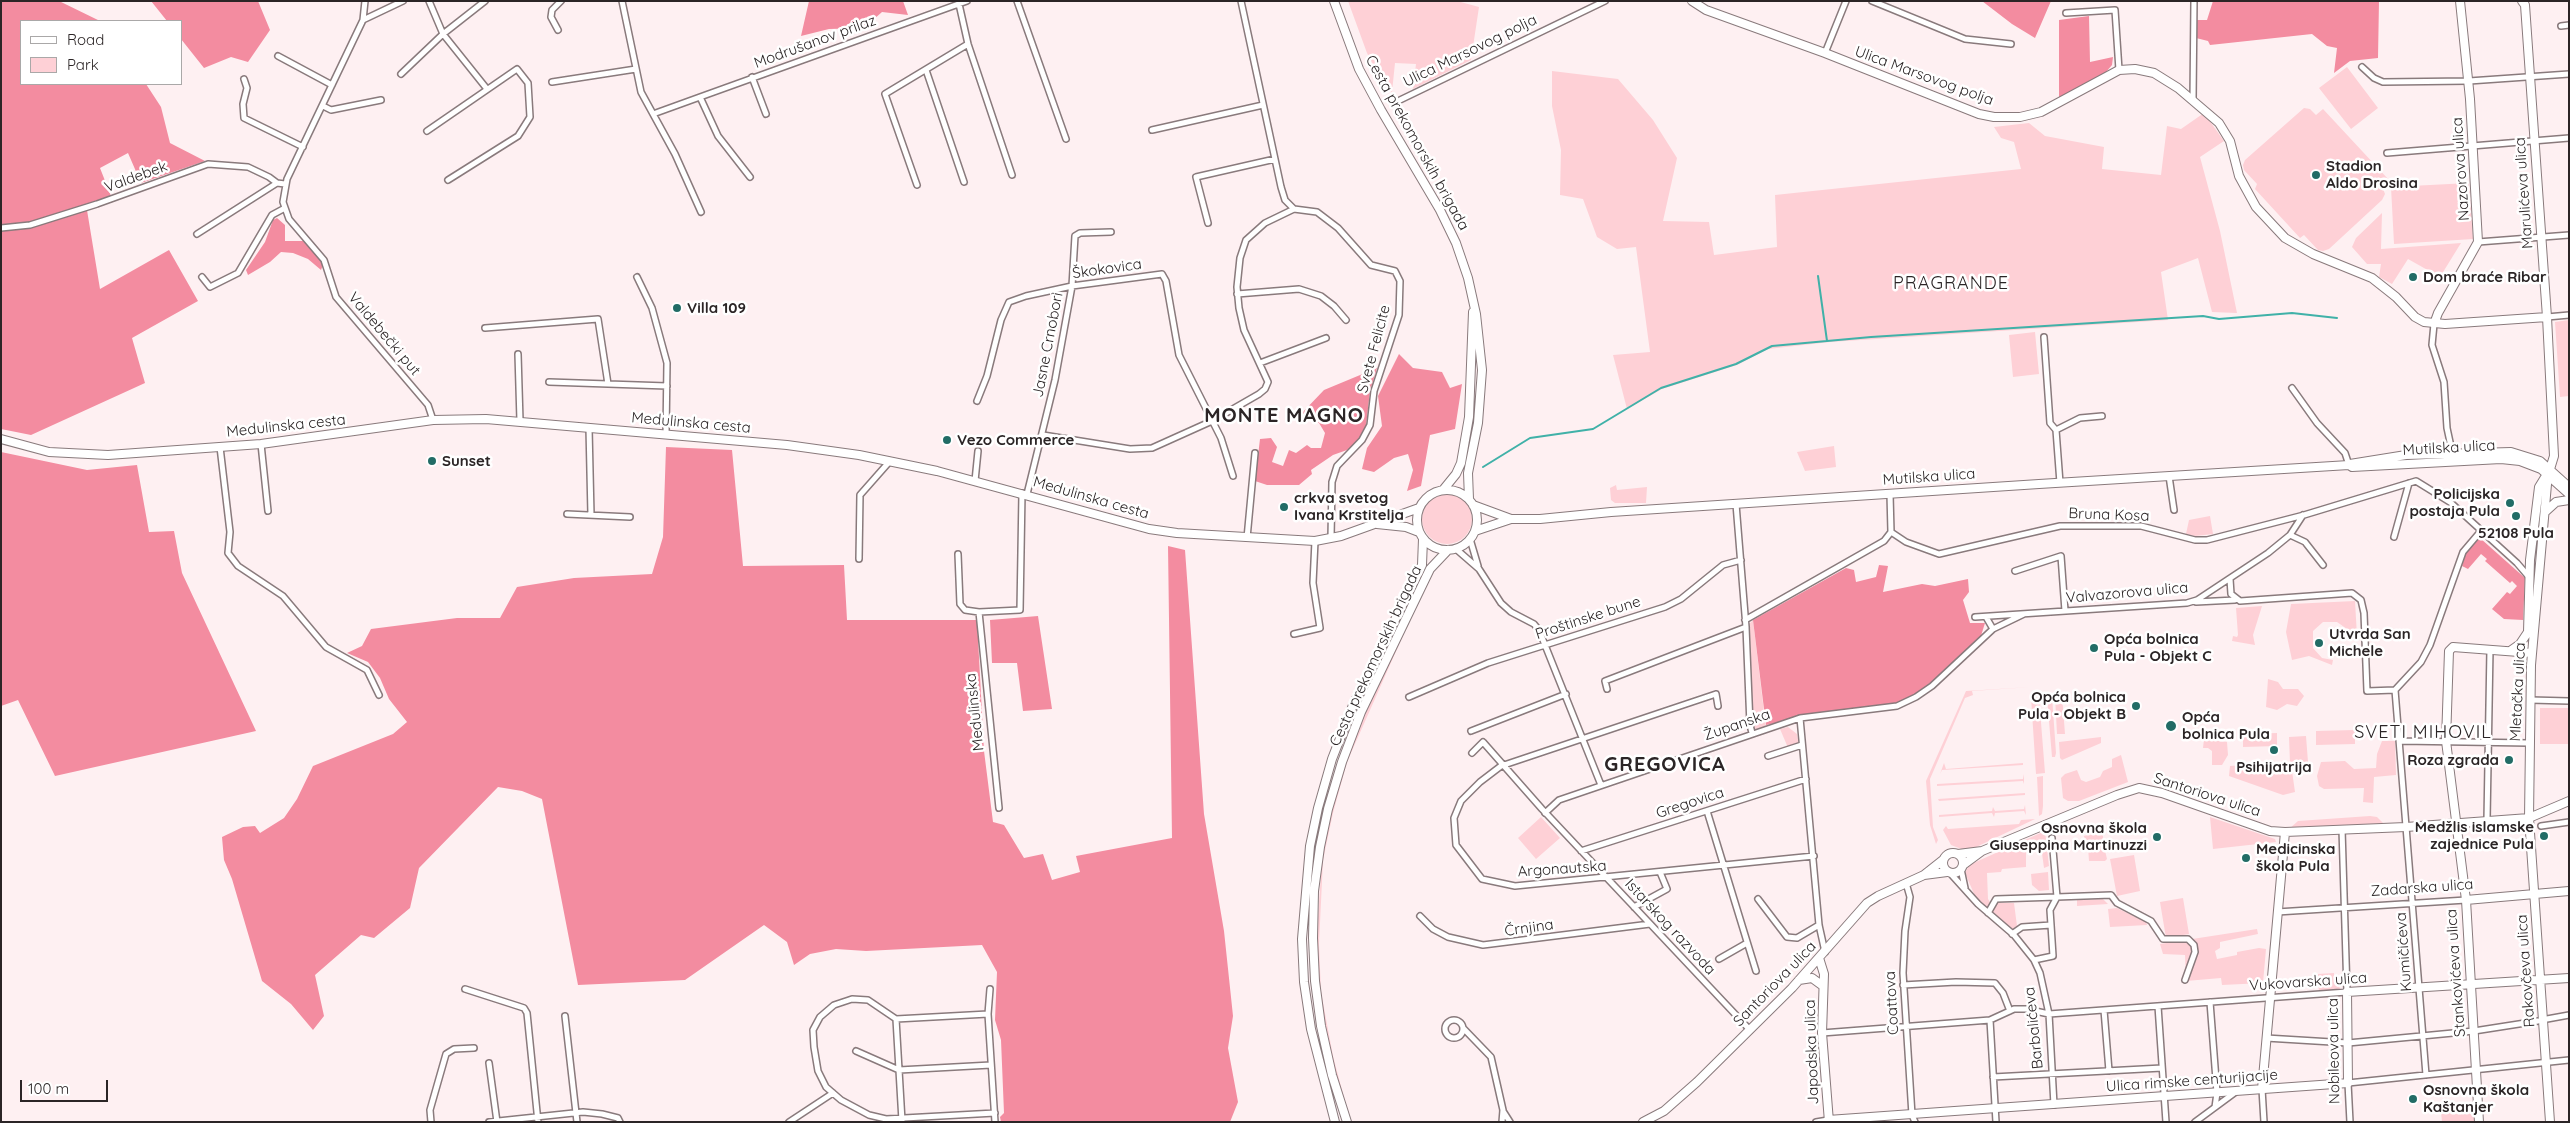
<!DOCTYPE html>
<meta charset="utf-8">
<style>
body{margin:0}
#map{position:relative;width:2570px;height:1123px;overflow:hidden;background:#fef0f2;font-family:Quicksand,sans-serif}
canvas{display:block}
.frame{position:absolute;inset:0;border:2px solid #2b2526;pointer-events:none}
.legend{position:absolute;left:20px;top:20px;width:162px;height:65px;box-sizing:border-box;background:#fff;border:1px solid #aaa8a8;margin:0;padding:6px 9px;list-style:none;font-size:15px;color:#2b2526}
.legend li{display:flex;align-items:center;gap:10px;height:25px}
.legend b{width:25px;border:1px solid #aaa8a8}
.scale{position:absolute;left:20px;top:1080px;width:88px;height:22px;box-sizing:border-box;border:2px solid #2b2526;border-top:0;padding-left:6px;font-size:15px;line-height:18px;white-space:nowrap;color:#2b2526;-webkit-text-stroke:4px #fff;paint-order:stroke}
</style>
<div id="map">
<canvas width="2570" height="1123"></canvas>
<div class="frame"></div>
<ul class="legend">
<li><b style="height:6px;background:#fff"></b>Road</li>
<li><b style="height:14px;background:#fed0d6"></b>Park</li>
</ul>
<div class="scale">100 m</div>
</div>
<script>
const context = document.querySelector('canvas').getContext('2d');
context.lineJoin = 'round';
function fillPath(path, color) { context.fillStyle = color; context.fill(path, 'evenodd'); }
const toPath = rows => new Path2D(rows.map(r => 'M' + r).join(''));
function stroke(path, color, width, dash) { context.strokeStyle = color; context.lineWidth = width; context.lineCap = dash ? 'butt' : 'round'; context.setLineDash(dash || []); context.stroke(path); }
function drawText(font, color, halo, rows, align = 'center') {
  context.font = font + ' Quicksand,sans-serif'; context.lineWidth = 5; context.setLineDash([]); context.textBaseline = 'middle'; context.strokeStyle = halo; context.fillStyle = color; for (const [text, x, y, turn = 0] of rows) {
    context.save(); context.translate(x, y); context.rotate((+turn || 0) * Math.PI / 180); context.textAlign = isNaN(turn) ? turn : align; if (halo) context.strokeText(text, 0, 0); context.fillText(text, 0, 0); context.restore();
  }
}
fillPath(toPath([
 [1348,1,1457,1,1479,7,1471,60,1413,89,1416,64,1395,63,1392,92,1388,92,1367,53],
 [2347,67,2378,108,2351,129,2319,88],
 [1552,71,1618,79,1653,120,1677,158,1663,221,1709,222,1714,255,1777,247,1775,195,2021,169,2014,142,2001,138,1994,127,2029,123,2045,136,2104,147,2102,169,2161,175,2167,126,2181,129,2204,113,2224,141,2200,157,2220,231,2237,313,2212,312,2198,258,2161,272,2168,320,1830,342,1768,349,1737,365,1662,389,1627,409,1613,355,1650,352,1636,247,1617,249,1597,237,1583,199,1560,195,1561,150,1552,106],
 [2304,108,2310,109,2316,115,2323,109,2389,180,2382,186,2385,194,2382,200,2329,249,2323,251,2318,250,2304,235,2300,238,2255,189,2257,184,2244,170,2243,165,2245,160],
 [2469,183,2473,239,2394,244,2391,187],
 [2382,213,2381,249,2461,243,2440,277,2408,259,2392,284,2379,277,2381,264,2367,264,2352,247,2356,238],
 [2569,320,2569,396,2560,397,2555,322],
 [2035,332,2039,374,2013,377,2009,335],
 [1834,446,1836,467,1805,471,1797,452],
 [1616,485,1617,490,1647,487,1646,503,1615,503,1611,500,1610,488],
 '1422 519a25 25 0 1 1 50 0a25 25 0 1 1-50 0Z',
 [2210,516,2213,534,2195,536,2186,534,2189,520],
 [2355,601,2357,636,2337,622,2323,622,2313,631,2313,648,2322,658,2333,660,2332,665,2309,656,2292,660,2286,632,2291,604],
 [2262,606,2253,635,2255,645,2232,641,2233,636,2237,637,2238,635,2236,608],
 [1753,620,1766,729,1752,733,1746,627],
 [1405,631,1347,762,1333,813,1323,860,1319,944,1321,992,1333,1056,1347,1109,1331,1059,1320,993,1316,944,1322,860,1331,811,1345,762,1369,703],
 [2268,679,2278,682,2283,689,2298,689,2304,696,2297,706,2287,704,2277,710,2266,707],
 [2031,687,1972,691,1973,695,1965,698,1930,779,1933,827,1938,840,1936,844,1930,825,1926,781,1966,691],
 [2062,695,2065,734,2057,734,2055,696],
 [2052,696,2056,753,2055,757,2052,757,2047,697],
 [2031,697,2039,697,2045,773,2036,774],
 [2540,708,2569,708,2569,744,2540,744],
 [1788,727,1797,734,1799,746,1789,750,1780,729],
 [2355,730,2355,744,2316,745,2316,731],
 [2277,733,2277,746,2243,747,2243,734],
 [2306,736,2308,762,2291,764,2295,792,2283,795,2229,776,2230,766,2243,765,2245,768,2254,768,2256,764,2265,764,2269,768,2277,767,2280,763,2290,763,2289,737],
 [2101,737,2101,743,2062,760,2060,758,2059,742],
 [2204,739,2227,742,2228,755,2222,765,2212,765,2212,751,2208,748,2203,748],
 [2382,741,2395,741,2396,775,2374,777,2373,803,2363,802,2364,788,2324,789,2319,786,2317,776,2321,762,2345,761,2354,769,2376,768,2377,754],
 [2121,755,2128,782,2079,801,2068,801,2063,798,2061,778,2065,774,2077,770,2081,780,2086,782,2100,777,2103,771,2112,767,2112,759],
 [1944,763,1946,769,2023,763,2023,765,1942,770,1940,774],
 [2024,774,2024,784,2023,781,1937,786,1937,784,2023,779],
 [2043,776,2043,806,2042,814,2039,816,2037,777],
 [2025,793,2025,795,1939,801,1938,799],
 [2025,805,2026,815,2024,811,1995,813,1994,817,1992,813,1939,817,1939,815,1992,811,1993,807,1995,811,2024,809],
 [2370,816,2377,817,2385,825,2289,829,2298,821],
 [1541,817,1560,838,1536,859,1518,838],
 [2210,817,2275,839,2276,842,2213,849],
 [2035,819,1970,850,1964,850,1951,845,1943,830,1946,826,1948,829,2019,824,2021,820],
 [2103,827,2103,842,2107,859,2105,861,2089,861,2088,847,2085,847,2084,836,2099,832],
 [2045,831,2049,866,2044,868,2041,846,2026,848,2026,867,2002,869,2001,872,1987,873,1988,899,1990,902,1986,910,1978,903,1965,873,1969,865],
 [2134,855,2140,891,2117,896,2110,859],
 [2048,872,2049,890,2039,891,2032,885,2031,874],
 [2183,898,2189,934,2166,938,2160,902],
 [2103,899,2108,904,2077,906,2077,900],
 [1995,903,2014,903,2017,926,2010,931,1989,912],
 [2117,908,2146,922,2147,925,2110,927,2108,909],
 [2257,929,2258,934,2220,942,2220,948,2215,951,2217,959,2237,955,2237,952,2259,948,2266,949,2263,983,2222,985,2221,978,2186,981,2185,955,2163,954,2160,944],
 [2334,973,2334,981,2339,981,2340,992,2319,993,2318,974],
 [2474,1109,2475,1122,2442,1122,2441,1112]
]), '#fed0d6');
fillPath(toPath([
 [1,1,59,1,100,21,21,21,21,84,146,84,161,107,170,143,205,161,141,183,128,153,100,168,111,196,86,204,100,289,169,250,198,301,132,338,145,383,31,435,1,429],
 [151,1,258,1,270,30,248,62,231,57,204,68,181,39,181,21,167,21],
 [809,1,903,1,908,15,882,12,864,28,829,29,801,36],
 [1982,1,2051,1,2035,38,2012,24],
 [2213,1,2379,1,2378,58,2350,61,2334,73,2337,48,2327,46,2312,34,2210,45,2208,41,2196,38,2196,20,2207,20],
 [2089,16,2090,62,2113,57,2112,65,2101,78,2059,103,2059,20],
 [277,218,285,225,285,241,303,241,319,258,323,265,321,270,308,259,293,253,281,252,270,262,248,275,246,270,265,242,273,220],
 [1399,354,1413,368,1442,372,1450,388,1462,384,1455,429,1430,435,1421,486,1407,491,1413,470,1408,454,1394,458,1374,472,1362,469,1367,448,1382,426,1378,396],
 [1377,368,1370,391,1366,426,1358,442,1347,450,1333,455,1311,470,1312,474,1299,485,1267,485,1255,481,1260,439,1271,438,1277,447,1272,462,1283,466,1289,450,1296,453,1307,445,1311,448,1321,448,1325,433,1319,423,1302,413,1324,390],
 [666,447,732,450,743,566,844,565,847,620,977,620,984,751,993,822,1004,825,1024,858,1043,854,1052,880,1080,872,1076,856,1172,838,1168,546,1185,550,1204,814,1224,931,1233,1016,1228,1048,1238,1102,1230,1122,1001,1122,1000,1117,1004,1113,1001,1040,995,1020,997,972,982,945,866,951,836,949,810,954,794,965,787,942,764,925,685,980,578,985,542,799,522,791,498,787,419,868,410,908,374,938,361,935,315,975,324,1016,313,1030,291,1004,262,981,232,879,224,860,222,837,243,827,255,826,260,833,284,818,297,799,313,766,393,734,407,722,389,699,380,678,368,662,347,653,362,646,371,629,457,618,500,618,517,587,574,578,652,574,663,537],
 [1,452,87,470,137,465,149,532,174,531,182,573,256,731,55,776,18,700,1,706],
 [2480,538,2525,578,2523,620,2504,619,2492,609,2507,592,2510,594,2517,586,2512,581,2510,583,2485,561,2487,559,2481,554,2468,569,2462,566,2466,553],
 [1879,565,1888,566,1883,592,1922,584,1935,586,1968,579,1969,592,1963,600,1970,623,1985,623,1980,639,1932,686,1897,706,1805,717,1766,725,1753,620,1846,568,1854,570,1856,582,1876,577],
 [1038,616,1052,709,1023,711,1017,663,992,663,990,620]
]), '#f38ca0');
stroke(toPath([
 [1818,276,1827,341],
 [1483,467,1530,438,1593,429,1661,388,1736,364,1772,346,1871,337,2203,316,2219,319,2292,313,2337,318]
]), '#40b1a8', 2);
const street = toPath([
 [403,1,363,20,287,179,283,202,289,219,324,260,336,297,428,405,433,420],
 [429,1,443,34,487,89],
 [622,1,641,92,675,154,701,212],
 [1017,1,1066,139],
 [1241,1,1281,187,1285,200,1294,209],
 [1872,1,1965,39,2011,44],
 [959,4,968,44,1012,175],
 [2066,13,2115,10,2119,70],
 [363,20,365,1],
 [2561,26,2569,25],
 [558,30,551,17,552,10,561,1],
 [1825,53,1846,1],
 [278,56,332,85],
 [2362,67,2374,78,2383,82,2469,81,2569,74],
 [926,70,964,182],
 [401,74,443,34,485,1],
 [752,77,766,114],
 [244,79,247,88,243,104,244,118,303,147],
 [552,82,636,69],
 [700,97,967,1],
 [1400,100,1605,1],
 [2193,100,2194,1],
 [323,106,331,110,381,100],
 [653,114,700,97,718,136,750,177],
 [1152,130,1263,105],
 [427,131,517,69,528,83,530,117,518,136,448,180],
 [2387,153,2569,138],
 [917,185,885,94,968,44],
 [1208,223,1196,177,1275,159],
 [1,228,30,225,97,204,208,164,248,167,269,177,277,183],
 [197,234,277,183,285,184],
 [2478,242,2569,235],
 [202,277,210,287,238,273,272,215,285,208],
 [637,277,652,308,667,363,666,435],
 [1237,294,1299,289,1321,296,1334,306,1346,320],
 [2547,317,2569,315],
 [2434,324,2432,345,2444,382,2447,428,2453,456],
 [485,328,598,319,608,384],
 [2044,337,2050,423,2056,430],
 [518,354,520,421],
 [1260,363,1326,338],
 [549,382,667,386],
 [2292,388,2317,423,2345,453,2349,465],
 [977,401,987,376,1001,320,1009,302,1026,296,1072,286,1162,274,1166,281,1179,355,1221,438,1233,476],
 [589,428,591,515],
 [1043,435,1130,449,1152,448,1212,421,1259,394,1265,389,1268,382,1244,330,1239,308,1237,287,1240,258,1246,240,1265,223,1294,209,1317,212,1338,228,1371,265,1395,271,1400,281,1399,315,1374,391,1370,425,1362,440,1337,466,1332,482,1331,538],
 [261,444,268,511],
 [220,447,230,532,228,553,238,566,283,596,326,647,367,670,379,695],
 [2169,476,2174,510],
 [975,481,978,451],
 [2060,483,2056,430,2080,418,2102,416],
 [1027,494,1055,380,1072,286,1075,236,1080,233,1111,232],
 [1736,504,1746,627,1750,725,1752,733],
 [567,514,630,517],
 [1891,532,1906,542,1939,554,2060,526,2141,526,2195,540,2207,540,2304,515,2416,481,2450,502,2517,563,2529,577],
 [2290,535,2305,542,2323,565],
 [2394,537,2409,483],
 [1247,538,1255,453],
 [1470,539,1478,566],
 [1456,549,1479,569,1501,603,1511,612,1534,624,1539,630,1601,785],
 [958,554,960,604,965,610,979,612,1020,610,1022,493],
 [859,559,860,495,890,461],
 [2015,571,2061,556,2065,611],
 [2230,579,2231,594,2240,601,2352,593,2361,600,2364,613,2367,691,2395,690],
 [2196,602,2235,600],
 [979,612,999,808],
 [1975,617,2187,603,2197,600,2268,553,2290,535,2303,515],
 [1986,617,1993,629],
 [1745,620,1884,541,1891,532,1890,494],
 [1294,634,1320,628,1313,583,1315,541],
 [1607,689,1605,681,1746,627],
 [2395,690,2426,1075],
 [2395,690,2421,662,2430,645,2463,552,2480,532],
 [1409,697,1488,663,1665,607,1681,599,1723,565,1741,560],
 [2530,700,2569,701],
 [1718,706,1716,694,1501,766,1480,782,1461,801,1454,818,1456,845,1482,879,1515,886,1814,856],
 [1800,718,1819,925,1825,952],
 [1471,731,1566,694],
 [2401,741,2529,743],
 [1472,753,1483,742,1542,809,1750,1030],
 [1768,756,1802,745],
 [1707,811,1756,971],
 [1545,813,1559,800,1800,718,1897,706,1916,697,1932,686,1993,629,2024,614],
 [2487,820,2490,649],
 [2541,826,2569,822],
 [2052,838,2057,897,2111,895,2117,903,2151,921,2163,939,2188,939,2194,945,2195,952,2185,980],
 [1581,851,1806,779],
 [1961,869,1965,888],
 [1950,873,1978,904,2014,935,2034,960,2040,973,2049,1014,2054,1105],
 [1906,883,1910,897,1905,931,1903,973,1912,1115,1915,1122],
 [1758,899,1787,937,1797,938,1819,925],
 [1634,907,1667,889,1660,872],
 [2277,912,2466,900],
 [1988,913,1996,899,2057,897],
 [1420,916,1433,929,1448,937,1483,945,1650,924],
 [2051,925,2050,910,2057,897],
 [2012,934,2022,927,2051,925,2053,956,2034,960],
 [1719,959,1747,943],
 [1903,985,1956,982,1995,983,2003,993,2010,1011],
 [465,989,524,1008,527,1013,538,1122],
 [990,989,988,1014,995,1122],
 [2210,1002,2217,1093,2215,1107],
 [2158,1006,2166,1122],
 [2104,1010,2109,1071],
 [988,1014,896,1019,868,1000,852,999,834,1005,820,1017,813,1030,814,1047,818,1071,826,1087,841,1100,869,1115,886,1119,995,1113],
 [565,1016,577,1122],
 [896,1019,902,1121],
 [2547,1019,2569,1015],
 '1445 1029a9 9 0 1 1 18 0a9 9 0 1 1-18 0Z',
 [1990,1020,1996,1122],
 [1464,1029,1491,1057,1503,1110,1502,1122],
 [1822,1033,1990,1020,2014,1009,2026,1009,2049,1014,2347,992,2342,829],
 [2266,1038,2348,1043,2474,1031,2538,1021],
 [856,1051,899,1070,991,1065],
 [489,1063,497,1122],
 [1993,1077,2162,1068],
 [2262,1089,2264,1122],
 [1503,1111,1510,1122],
 [431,1122,430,1110,446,1054,454,1049,474,1048],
 [489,1122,583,1112,602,1114,618,1118,620,1122],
 [789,1122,833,1093],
 [1816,1122,1828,1120],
 [2195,1122,2237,1091],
 [2350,1122,2348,1083,2569,1060]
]);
const secondary = toPath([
 [1334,1,1359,69,1381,110,1440,210,1456,243,1468,278,1476,314,1482,370,1478,423,1468,473,1469,499],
 [1692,1,1706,10,1825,53,1979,114,1994,117,2020,117,2041,112,2119,70,2135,69,2154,73,2178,88,2219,123,2230,141,2239,176,2256,207,2285,238,2313,254,2372,278,2396,297,2415,317,2424,322,2445,324,2547,317],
 [2434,324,2438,313,2478,242,2470,99,2460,1],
 [1,439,49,452,108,455,261,444,433,420,486,419,787,445,859,455,937,471,1149,529,1177,533,1315,541,1341,536,1419,508],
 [2350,464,2406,455,2511,452,2540,461,2569,487],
 [2548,473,2531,665,2529,818,2550,1122],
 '1417 520a30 30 0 1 1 60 0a30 30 0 1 1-60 0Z',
 [1443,490,1456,474,1461,463,1469,417,1473,312],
 [1473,505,1511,519,1540,519,1611,512,2039,484,2349,465,2352,467,2501,459,2520,461,2541,469,2569,494],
 [2545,512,2556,502,2569,500],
 [1377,524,1406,527,1419,532],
 [1475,531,1511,519],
 [2510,651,2520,644,2528,632,2530,560,2539,487,2550,469,2554,456,2547,317,2525,5,2522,1],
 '1943 863a10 10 0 1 1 20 0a10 10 0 1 1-20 0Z',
 [1958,854,1982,851],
 [1963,865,1982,851,2117,795,2139,788,2162,793,2270,831,2285,832,2406,827,2529,818,2569,801],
 [1924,875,1943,860],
 [2466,900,2569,891],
 [1819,958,1824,974,1822,1033,1829,1122],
 [1799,980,1812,978,1823,986],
 [2262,1089,2285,832],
 [1828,1120,2348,1083,2347,992,2569,978],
 [1335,1122,1311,1029,1304,982,1302,939,1310,846,1318,808,1332,759,1353,705,1422,565,1423,539],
 [1347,1122,1332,1075,1321,1026,1315,981,1313,938,1314,891,1320,847,1328,809,1342,762,1361,712,1430,569,1448,550],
 [1643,1122,1664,1111,1697,1082,1792,988,1867,903,1878,896,1924,875,1947,872],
 [2479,1122,2466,900,2446,741,2449,651,2453,647,2532,653]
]);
stroke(street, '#897a7c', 8);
stroke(secondary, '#897a7c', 10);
stroke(street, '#fff', 5);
stroke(secondary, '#fff', 8);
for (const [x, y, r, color] of [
 [2316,175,5,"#226c66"],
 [2413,277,5,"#226c66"],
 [677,308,5,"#226c66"],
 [947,440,5,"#226c66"],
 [432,461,5,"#226c66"],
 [2510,503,5,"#226c66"],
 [1284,507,5,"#226c66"],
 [2516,516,5,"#226c66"],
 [2319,643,5,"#226c66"],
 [2094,648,5,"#226c66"],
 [2136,706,5,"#226c66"],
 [2171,726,6,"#226c66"],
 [2274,750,5,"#226c66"],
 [2509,760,5,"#226c66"],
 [2544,836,5,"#226c66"],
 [2157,837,5,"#226c66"],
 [2246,858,5,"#226c66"],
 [2413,1099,5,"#226c66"]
]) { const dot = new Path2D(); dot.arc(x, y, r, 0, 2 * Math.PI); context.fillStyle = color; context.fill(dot); stroke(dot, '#fff', 2); }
drawText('15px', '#2b2526', '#fff', [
 ["Modrušanov prilaz",815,42,-20],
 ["Ulica Marsovog polja",1470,51,-26],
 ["Ulica Marsovog polja",1924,76,20],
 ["Cesta prekomorskih brigada",1417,143,61],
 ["Nazorova ulica",2461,169,-94],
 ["Valdebek",136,177,-20],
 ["Marulićeva ulica",2524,193,-94],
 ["Škokovica",1107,269,-8],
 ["Valdebečki put",384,334,50],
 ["Jasne Crnobori",1048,345,-79],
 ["Svete Felicite",1374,349,-75],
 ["Medulinska cesta",691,423,5],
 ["Medulinska cesta",286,426,-6],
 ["Mutilska ulica",2449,448,-3],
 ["Mutilska ulica",1929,477,-4],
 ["Medulinska cesta",1091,498,16],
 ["Bruna Kosa",2109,515,2],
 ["Valvazorova ulica",2127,593,-5],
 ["Proštinske bune",1588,618,-18],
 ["Cesta prekomorskih brigada",1376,656,-65],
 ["Mletačka ulica",2518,692,-87],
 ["Medulinska",975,712,-96],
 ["Županska",1737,725,-19],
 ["Santoriova ulica",2207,795,18],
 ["Gregovica",1690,803,-18],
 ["Argonautska",1562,869,-4],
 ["Zadarska ulica",2422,888,-4],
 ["Istarskog razvoda",1670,927,47],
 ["Črnjina",1529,928,-8],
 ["Kumičićeva",2404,952,-94],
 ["Rakovčeva ulica",2526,971,-94],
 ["Stankovićeva ulica",2456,973,-94],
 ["Vukovarska ulica",2308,982,-4],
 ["Santoriova ulica",1775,984,-46],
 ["Coattova",1892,1003,-93],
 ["Barbalićeva",2034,1028,-96],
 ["Nobileova ulica",2334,1051,-91],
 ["Japodska ulica",1812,1052,-92],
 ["Ulica rimske centurijacije",2192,1081,-4]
]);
drawText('bold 15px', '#2b2526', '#fff', [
 ["Stadion",2326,166],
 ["Aldo Drosina",2326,183],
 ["Dom braće Ribar",2423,277],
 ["Villa 109",687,308],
 ["Vezo Commerce",957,440],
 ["Sunset",442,461],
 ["Policijska",2500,494,"right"],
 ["postaja Pula",2500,511,"right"],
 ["crkva svetog",1294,498],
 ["Ivana Krstitelja",1294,515],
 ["52108 Pula",2516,533,"center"],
 ["Utvrda San",2329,634],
 ["Michele",2329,651],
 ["Opća bolnica",2104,639],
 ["Pula - Objekt C",2104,656],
 ["Opća bolnica",2126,697,"right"],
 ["Pula - Objekt B",2126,714,"right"],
 ["Opća",2182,717],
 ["bolnica Pula",2182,734],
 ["Roza zgrada",2499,760,"right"],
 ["Psihijatrija",2274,767,"center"],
 ["Medžlis islamske",2534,827,"right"],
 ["zajednice Pula",2534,844,"right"],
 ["Osnovna škola",2147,828,"right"],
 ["Giuseppina Martinuzzi",2147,845,"right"],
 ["Medicinska",2256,849],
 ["škola Pula",2256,866],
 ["Osnovna škola",2423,1090],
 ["Kaštanjer",2423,1107]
], 'left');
context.letterSpacing = '1px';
drawText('18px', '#2b2526', '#fff', [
 ["PRAGRANDE",1951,284],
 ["SVETI MIHOVIL",2423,733]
]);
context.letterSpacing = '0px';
context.letterSpacing = '1px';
drawText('bold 20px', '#2b2526', '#fff', [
 ["MONTE MAGNO",1284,416],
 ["GREGOVICA",1665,765]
]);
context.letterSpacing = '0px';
</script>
